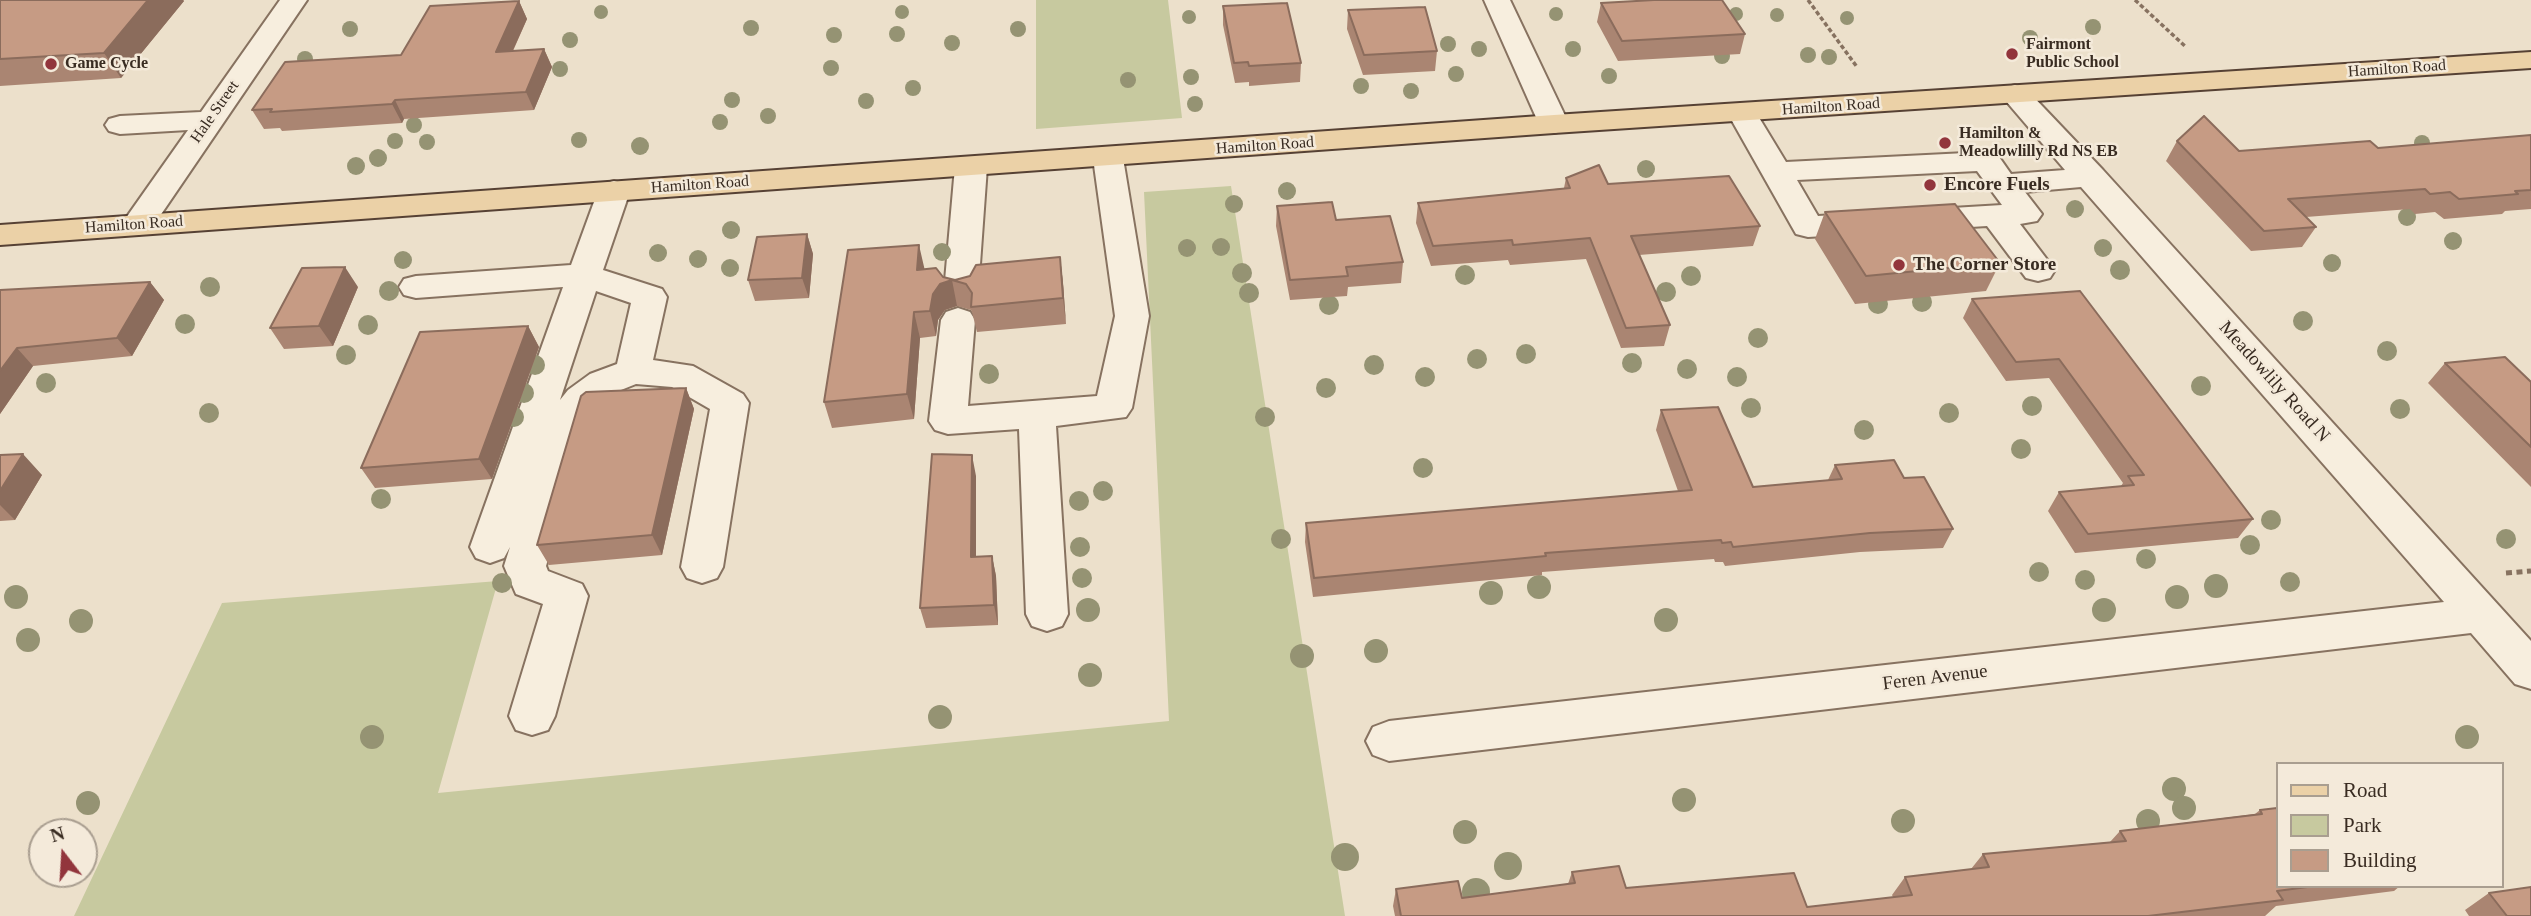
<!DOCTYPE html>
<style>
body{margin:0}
#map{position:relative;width:2531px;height:916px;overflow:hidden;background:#ece0cb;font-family:Georgia,serif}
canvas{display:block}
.legend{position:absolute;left:2276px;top:762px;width:228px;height:126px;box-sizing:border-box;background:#f4eada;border:2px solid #a99e90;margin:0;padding:9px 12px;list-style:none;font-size:21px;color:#392c22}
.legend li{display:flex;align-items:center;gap:14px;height:35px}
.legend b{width:35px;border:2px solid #a99e90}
.north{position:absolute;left:28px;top:818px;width:70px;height:70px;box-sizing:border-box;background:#f4eada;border:2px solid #a99e90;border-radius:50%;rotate:343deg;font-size:19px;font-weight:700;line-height:28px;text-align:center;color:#392c22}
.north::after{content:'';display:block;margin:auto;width:24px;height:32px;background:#92353c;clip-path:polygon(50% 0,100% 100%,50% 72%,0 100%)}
</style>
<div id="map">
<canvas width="2531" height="916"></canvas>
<ul class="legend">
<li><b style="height:9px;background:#ebd1a7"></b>Road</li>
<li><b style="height:19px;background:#c7c99f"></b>Park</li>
<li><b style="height:19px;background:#c69b84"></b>Building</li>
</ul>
<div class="north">N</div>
</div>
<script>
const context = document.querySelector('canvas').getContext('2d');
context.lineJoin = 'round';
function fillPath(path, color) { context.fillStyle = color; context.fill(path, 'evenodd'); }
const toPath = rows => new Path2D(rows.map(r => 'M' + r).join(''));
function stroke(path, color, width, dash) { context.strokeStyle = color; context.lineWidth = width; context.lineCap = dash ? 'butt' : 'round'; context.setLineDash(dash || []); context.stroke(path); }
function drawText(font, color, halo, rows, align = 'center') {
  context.font = font + ' Georgia,serif'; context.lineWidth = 5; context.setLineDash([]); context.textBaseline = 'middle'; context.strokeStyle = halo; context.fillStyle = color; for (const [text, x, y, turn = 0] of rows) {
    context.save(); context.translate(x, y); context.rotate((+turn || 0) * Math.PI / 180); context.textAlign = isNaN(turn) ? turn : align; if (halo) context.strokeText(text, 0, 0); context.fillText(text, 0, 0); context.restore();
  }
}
fillPath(toPath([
 [1036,0,1168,0,1182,118,1036,129],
 [1231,186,1345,916,74,916,222,603,498,581,438,793,1169,721,1144,192]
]), '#c7c99f');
const minor = toPath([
 [280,0,307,0,149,232,137,235,125,232,121,225,188,130,120,134,109,131,105,125,109,119,120,116,201,112,280,0],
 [1484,0,1510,0,1569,124,1565,130,1554,133,1543,130,1539,124,1484,0],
 [2015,85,2025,88,2103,170,2531,641,2531,689,2515,684,2471,633,1389,761,1373,755,1366,741,1373,727,1389,721,2444,602,2081,187,2025,192,2042,214,2037,221,2020,224,2055,270,2050,278,2038,281,2026,278,1987,226,1808,237,1796,234,1792,227,1727,112,1732,106,1742,103,1752,106,1786,162,1986,152,1997,154,2011,174,2065,170,2000,94,2005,88,2015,85],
 [1977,171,2002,205,1818,216,1797,180,1977,171],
 [1108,149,1119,151,1123,158,1149,316,1132,408,1126,417,1056,426,1068,614,1062,626,1047,631,1032,626,1026,614,1019,429,948,434,935,430,929,421,941,320,946,312,958,308,970,312,975,320,968,406,1097,396,1115,316,1093,158,1097,151,1108,149],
 [971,158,982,160,987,167,978,292,973,300,961,303,949,300,944,292,955,167,960,160,971,158],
 [614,181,625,184,630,191,603,270,662,289,667,297,653,360,693,366,743,394,749,403,723,567,717,578,702,583,687,578,681,567,710,409,672,387,636,384,616,392,589,415,546,566,548,571,582,584,588,596,555,716,548,730,532,735,516,730,509,716,543,604,516,594,504,566,510,547,504,558,490,563,476,558,470,547,563,287,416,298,404,295,399,287,404,279,416,276,571,265,598,191,603,184,614,181],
 [596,291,631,303,617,364,590,374,568,390,560,400,596,291]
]);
const major = toPath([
 [2531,52,2531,68,1554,133,0,245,0,225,1554,115,2531,52]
]);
stroke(minor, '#877260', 4);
stroke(major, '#564134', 4);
stroke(toPath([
 [1808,0,1857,67],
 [2135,0,2186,47]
]), '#877260', 3.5, [4.5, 2.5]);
stroke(toPath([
 [2506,573,2531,571]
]), '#877260', 5, [6, 4.5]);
fillPath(minor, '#f7eede');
fillPath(major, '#ebd1a7');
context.fillStyle = '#959373';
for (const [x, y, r] of [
 [601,12,7],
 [902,12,7],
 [1556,14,7],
 [1736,14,7],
 [1777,15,7],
 [1189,17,7],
 [1847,18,7],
 [2093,27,8],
 [751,28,8],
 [350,29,8],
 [1018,29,8],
 [897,34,8],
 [834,35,8],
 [2030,38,8],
 [570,40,8],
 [952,43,8],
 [1448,44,8],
 [1479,49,8],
 [1573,49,8],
 [1808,55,8],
 [1722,56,8],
 [1829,57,8],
 [305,59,8],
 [831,68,8],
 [560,69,8],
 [1456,74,8],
 [1609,76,8],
 [1191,77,8],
 [1128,80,8],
 [1361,86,8],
 [913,88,8],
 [1411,91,8],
 [732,100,8],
 [866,101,8],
 [1195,104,8],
 [768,116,8],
 [720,122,8],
 [414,125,8],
 [579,140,8],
 [395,141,8],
 [427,142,8],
 [2422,143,8],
 [640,146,9],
 [378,158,9],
 [356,166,9],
 [1646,169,9],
 [1287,191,9],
 [1234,204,9],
 [2075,209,9],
 [2407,217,9],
 [731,230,9],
 [2453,241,9],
 [1221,247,9],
 [1187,248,9],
 [2103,248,9],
 [942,252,9],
 [658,253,9],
 [698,259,9],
 [403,260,9],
 [2332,263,9],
 [730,268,9],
 [2120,270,10],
 [1242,273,10],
 [1465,275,10],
 [1691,276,10],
 [210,287,10],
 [389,291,10],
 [1666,292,10],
 [1249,293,10],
 [1922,302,10],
 [1878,304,10],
 [1329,305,10],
 [2303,321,10],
 [185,324,10],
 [368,325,10],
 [1758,338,10],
 [2387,351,10],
 [1526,354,10],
 [346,355,10],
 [1477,359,10],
 [1632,363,10],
 [535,365,10],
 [1374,365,10],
 [1687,369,10],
 [989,374,10],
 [1425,377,10],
 [1737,377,10],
 [46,383,10],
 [2201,386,10],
 [1326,388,10],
 [524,393,10],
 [2032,406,10],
 [1751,408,10],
 [2400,409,10],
 [209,413,10],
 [1949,413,10],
 [514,417,10],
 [1265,417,10],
 [1864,430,10],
 [2021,449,10],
 [1423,468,10],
 [1103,491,10],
 [381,499,10],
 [1079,501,10],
 [2271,520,10],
 [1281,539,10],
 [2506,539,10],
 [2250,545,10],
 [1080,547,10],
 [2146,559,10],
 [2039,572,10],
 [1082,578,10],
 [2085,580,10],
 [2290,582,10],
 [502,583,10],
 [2216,586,12],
 [1539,587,12],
 [1491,593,12],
 [16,597,12],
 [2177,597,12],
 [1088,610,12],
 [2104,610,12],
 [1666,620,12],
 [81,621,12],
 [28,640,12],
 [1376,651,12],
 [1302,656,12],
 [1090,675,12],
 [940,717,12],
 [372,737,12],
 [2467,737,12],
 [2174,789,12],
 [1684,800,12],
 [88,803,12],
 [2184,808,12],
 [1903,821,12],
 [2148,821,12],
 [1465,832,12],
 [1345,857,14],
 [1508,866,14],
 [1476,892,14]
]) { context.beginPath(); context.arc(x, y, r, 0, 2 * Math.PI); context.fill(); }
fillPath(toPath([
 [0,0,183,0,184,1,121,78,0,86],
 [519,1,527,19,513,51,544,49,552,67,534,110,404,119,402,123,282,131,280,128,264,129,252,110,401,55],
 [1601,3,1745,34,1740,54,1618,61,1597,22],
 [1223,6,1301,63,1300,82,1249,86,1249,82,1235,83,1223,25],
 [1348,10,1437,51,1435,71,1363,75,1347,29],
 [2531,135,2531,209,2505,211,2502,214,2444,219,2435,212,2415,214,2410,209,2306,217,2316,227,2302,247,2251,251,2166,161,2177,141,2239,151,2378,148],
 [1566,178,1608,184,1760,226,1753,246,1639,255,1670,325,1664,346,1621,348,1586,259,1510,265,1508,260,1431,266,1416,223,1418,203,1564,188],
 [1277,206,1336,220,1403,262,1401,283,1348,287,1347,296,1290,300,1276,226],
 [1825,212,2000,263,1986,291,1855,304,1815,239],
 [807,234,813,254,809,298,755,301,748,280],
 [1060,257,1063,283,1066,324,977,332,972,312,971,310,957,306,945,310,938,320,936,336,920,338,914,419,832,428,824,402,924,269,943,277,955,280],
 [150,282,164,300,132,356,33,366,0,414,0,290],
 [358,287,333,346,284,349,270,328],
 [2080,291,2253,519,2238,538,2075,553,2048,511,2059,492,2121,486,2123,483,2049,378,2006,381,1963,318,1972,299],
 [528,326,539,347,492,479,375,488,361,468],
 [2445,363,2531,382,2531,487,2428,383],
 [686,388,694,409,662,555,549,565,537,545],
 [1661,410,1753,487,1828,480,1835,465,1904,478,1953,529,1943,548,1860,552,1725,566,1723,562,1715,562,1714,559,1542,572,1542,575,1313,597,1305,542,1306,523,1678,491,1656,430],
 [0,455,42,475,15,520,0,521],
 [976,476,976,557,992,556,996,576,998,625,926,628,920,608],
 [2277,808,2277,886,2400,886,2394,891,2276,906,2265,916,1395,916,1393,906,1396,889,1462,898,1568,884,1572,872,1626,888,1807,907,1893,897,1892,895,1905,877,1971,869,1983,854,2110,842,2120,831,2255,814,2260,810],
 [2489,893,2531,916,2469,916,2465,910]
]), '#aa8572');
fillPath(toPath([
 [148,0,183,0,184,1,121,78,104,53],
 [519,1,527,19,504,70,496,52],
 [544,49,552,67,534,110,526,92],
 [395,100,404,119,402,123,392,104],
 [807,234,813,254,809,298,802,278],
 [919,245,925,271,917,270],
 [1060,257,1063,283,1066,324,1063,298],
 [345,267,358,287,333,346,319,326],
 [952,280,957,306,945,310,938,320,936,336,930,311,933,294,940,284],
 [150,282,164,300,132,356,117,338],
 [914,312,920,338,914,419,907,394],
 [528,326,539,347,492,479,479,459],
 [17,348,33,366,0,414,0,371],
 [686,388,694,409,662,555,652,535],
 [23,454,42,475,15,520,0,505,0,491],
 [972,455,976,476,976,577,971,557],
 [992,556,996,576,998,625,994,605]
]), '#8b6c5c');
const building = toPath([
 [0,0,148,0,104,53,0,59,0,0],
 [1654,0,1722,0,1745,34,1622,41,1601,3,1654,0],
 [519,1,496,52,544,49,526,92,395,100,392,104,270,112,272,109,252,110,285,62,401,55,430,6,519,1],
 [1287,3,1301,63,1249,66,1248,62,1234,63,1223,6,1287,3],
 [1425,7,1437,51,1364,55,1348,10,1425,7],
 [2204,116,2239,151,2370,141,2378,148,2531,135,2531,190,2515,191,2518,194,2459,199,2450,192,2430,194,2425,189,2288,199,2316,227,2264,231,2177,141,2204,116],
 [1599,165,1608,184,1729,176,1760,226,1631,236,1670,325,1626,328,1590,238,1513,245,1512,240,1433,246,1418,203,1570,188,1566,178,1599,165],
 [1332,202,1336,220,1390,216,1403,262,1346,267,1348,276,1290,280,1277,206,1332,202],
 [1955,204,2000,263,1866,276,1825,212,1955,204],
 [807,234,802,278,748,280,757,237,807,234],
 [919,245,917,270,936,268,943,277,955,280,970,276,976,265,1060,257,1063,298,971,307,972,293,966,284,952,280,940,284,933,294,930,311,914,312,907,394,824,402,848,250,919,245],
 [345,267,319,326,270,328,302,268,345,267],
 [150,282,117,338,17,348,0,371,0,290,150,282],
 [2080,291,2253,519,2088,534,2059,492,2134,485,2128,476,2144,475,2059,359,2016,362,1972,299,2080,291],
 [528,326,479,459,361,468,420,332,528,326],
 [2505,357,2531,382,2531,447,2445,363,2505,357],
 [686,388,652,535,537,545,581,396,586,392,686,388],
 [1718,407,1753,487,1842,479,1835,465,1894,460,1904,478,1924,477,1953,529,1870,533,1733,547,1731,542,1722,543,1721,540,1545,553,1546,556,1314,578,1306,523,1692,490,1661,410,1718,407],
 [23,454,0,491,0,455,23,454],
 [932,454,972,455,971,557,992,556,994,605,920,608,932,454],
 [2277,808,2277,886,2315,886,2277,891,2283,900,2148,916,1401,916,1396,889,1458,881,1462,898,1575,883,1572,872,1619,866,1626,888,1794,873,1807,907,1912,895,1905,877,1989,867,1983,854,2126,841,2120,831,2262,814,2260,810,2277,808],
 [2531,887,2531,916,2507,916,2489,893,2531,887]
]);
fillPath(building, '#c69b84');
stroke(building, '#8b6c5c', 2);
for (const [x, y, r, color] of [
 [2012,54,7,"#92353c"],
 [51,64,7,"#92353c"],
 [1945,143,7,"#92353c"],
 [1930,185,7,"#92353c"],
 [1899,265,7,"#92353c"]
]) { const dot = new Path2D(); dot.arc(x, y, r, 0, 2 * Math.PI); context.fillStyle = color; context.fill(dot); stroke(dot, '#f4eada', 2.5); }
drawText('bold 16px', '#392c22', '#f4eada', [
 ["Fairmont",2026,45],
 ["Public School",2026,63],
 ["Game Cycle",65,64],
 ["Hamilton &",1959,134],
 ["Meadowlilly Rd NS EB",1959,152]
], 'left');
drawText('16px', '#392c22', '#f4eada', [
 ["Hamilton Road",2397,69,-4],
 ["Hamilton Road",1831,107,-4],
 ["Hale Street",215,112,-55],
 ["Hamilton Road",1265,146,-4],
 ["Hamilton Road",700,185,-4],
 ["Hamilton Road",134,225,-4]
]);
drawText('bold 19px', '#392c22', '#f4eada', [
 ["Encore Fuels",1944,185],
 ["The Corner Store",1913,265]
], 'left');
drawText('19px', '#392c22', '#f4eada', [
 ["Meadowlily Road N",2274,382,48],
 ["Feren Avenue",1935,678,-7]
]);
</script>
